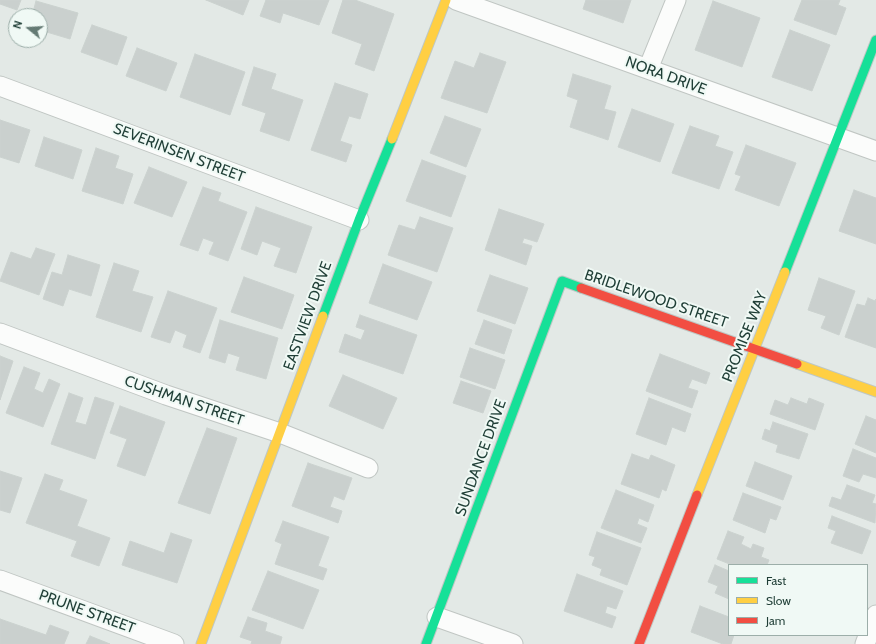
<!DOCTYPE html>
<style>
body{margin:0}
#map{position:relative;width:876px;height:644px;overflow:hidden;background:#e3e9e6;font-family:Cabin,sans-serif}
canvas{display:block}
.legend{position:absolute;left:728px;top:564px;width:140px;height:72px;box-sizing:border-box;background:#f0f9f5;border:1px solid #9caea9;margin:0;padding:5px 7px;list-style:none;font-size:12px;color:#1f3e36}
.legend li{display:flex;align-items:center;gap:8px;height:20px}
.legend b{width:20px;border:1px solid #9caea9}
.north{position:absolute;left:8px;top:8px;width:40px;height:40px;box-sizing:border-box;background:#f0f9f5;border:1px solid #9caea9;border-radius:50%;rotate:288deg;font-size:11px;font-weight:700;line-height:16px;text-align:center;color:#1f3e36}
.north::after{content:'';display:block;margin:auto;width:14px;height:18px;background:#647a74;clip-path:polygon(50% 0,100% 100%,50% 72%,0 100%)}
</style>
<div id="map">
<canvas width="876" height="644"></canvas>
<ul class="legend">
<li><b style="height:5px;background:#16e098"></b>Fast</li>
<li><b style="height:5px;background:#ffcf43"></b>Slow</li>
<li><b style="height:5px;background:#f24e42"></b>Jam</li>
</ul>
<div class="north">N</div>
</div>
<script>
const context = document.querySelector('canvas').getContext('2d');
context.lineJoin = 'round';
function fillPath(path, color) { context.fillStyle = color; context.fill(path, 'evenodd'); }
const toPath = rows => new Path2D(rows.map(r => 'M' + r).join(''));
function stroke(path, color, width, dash) { context.strokeStyle = color; context.lineWidth = width; context.lineCap = dash ? 'butt' : 'round'; context.setLineDash(dash || []); context.stroke(path); }
function drawText(font, color, halo, rows, align = 'center') {
  context.font = font + ' Cabin,sans-serif'; context.lineWidth = 4; context.setLineDash([]); context.textBaseline = 'middle'; context.strokeStyle = halo; context.fillStyle = color; for (const [text, x, y, turn = 0] of rows) {
    context.save(); context.translate(x, y); context.rotate((+turn || 0) * Math.PI / 180); context.textAlign = isNaN(turn) ? turn : align; if (halo) context.strokeText(text, 0, 0); context.fillText(text, 0, 0); context.restore();
  }
}
const building = toPath([
 [0,0,21,0,17,10,0,4,0,0],
 [206,0,249,0,243,15,206,0],
 [266,0,329,0,319,25,283,13,280,23,260,16,266,0],
 [343,0,355,0,394,14,374,71,355,64,362,44,332,33,343,0],
 [586,0,631,0,623,23,583,9,586,0],
 [802,0,840,0,838,5,846,8,836,35,794,20,802,0],
 [36,1,78,13,70,39,40,30,40,16,32,16,36,1],
 [713,1,760,18,742,67,695,50,713,1],
 [92,25,127,37,117,65,81,52,92,25],
 [790,30,830,45,812,91,772,77,790,30],
 [137,48,177,63,166,91,126,76,137,48],
 [480,53,506,62,487,113,441,98,455,61,474,68,480,53],
 [195,54,245,72,230,115,180,97,195,54],
 [254,67,276,74,271,89,303,100,289,141,260,131,266,113,242,105,254,67],
 [573,74,611,86,604,109,616,112,608,140,570,127,578,100,567,96,573,74],
 [335,83,368,94,360,119,349,116,340,141,352,145,346,162,311,150,335,83],
 [632,109,674,124,660,162,618,147,632,109],
 [445,116,481,129,466,167,430,153,445,116],
 [0,120,30,130,19,163,0,157,0,120],
 [690,126,719,136,715,146,733,152,719,189,672,173,690,126],
 [44,137,82,150,73,179,35,166,44,137],
 [746,145,796,163,779,206,735,190,741,176,735,174,746,145],
 [96,148,119,156,115,168,133,174,123,204,82,191,96,148],
 [422,160,466,176,451,217,406,201,422,160],
 [149,167,187,182,172,217,134,203,149,167],
 [203,187,221,193,218,201,247,212,228,261,209,254,214,242,203,238,198,251,180,245,203,187],
 [854,190,876,198,876,244,839,231,854,190],
 [256,207,312,227,296,273,274,266,281,248,262,241,257,255,241,249,256,207],
 [499,209,544,224,537,242,524,238,522,243,532,246,526,265,485,250,499,209],
 [420,217,453,228,437,272,388,255,399,225,415,230,420,217],
 [36,248,55,254,39,295,0,281,11,252,31,259,36,248],
 [68,255,100,265,91,296,69,289,63,306,43,299,52,272,62,275,68,255],
 [114,263,139,271,132,291,153,297,141,332,96,317,114,263],
 [383,264,432,282,417,320,369,303,383,264],
 [490,275,528,288,515,324,477,311,490,275],
 [244,277,294,295,282,329,231,312,244,277],
 [819,278,855,291,839,335,821,328,826,316,808,310,819,278],
 [168,291,217,308,200,353,183,347,187,335,175,330,170,343,151,337,168,291],
 [868,298,875,301,876,299,876,348,845,337,857,304,865,306,868,298],
 [360,315,417,335,403,374,339,352,345,334,361,340,365,330,356,327,360,315],
 [220,320,278,338,266,379,236,370,240,357,228,353,225,363,209,358,220,320],
 [484,320,512,330,504,354,475,344,484,320],
 [470,348,505,360,495,389,460,377,470,348],
 [660,354,710,373,706,384,692,379,688,388,698,391,692,408,646,391,660,354],
 [0,356,13,361,0,400,0,356],
 [24,367,40,373,34,389,43,393,49,379,60,384,43,427,6,413,24,367],
 [343,375,397,398,383,429,329,406,343,375],
 [461,381,491,391,483,413,453,403,461,381],
 [69,393,83,398,75,422,86,425,95,397,114,403,95,459,51,444,69,393],
 [649,398,691,414,685,432,672,427,666,445,636,434,649,398],
 [791,398,807,404,809,398,824,404,815,430,770,414,775,400,788,405,791,398],
 [120,406,165,422,145,476,117,466,127,439,110,433,120,406],
 [866,416,876,420,876,453,855,444,866,416],
 [773,422,808,434,799,459,776,452,778,445,762,439,765,429,770,431,773,422],
 [207,428,237,438,210,514,178,503,207,428],
 [853,449,876,458,876,478,863,474,859,482,843,476,853,449],
 [632,454,649,460,651,455,675,465,666,491,662,489,659,498,621,484,632,454],
 [755,462,792,476,783,500,746,486,755,462],
 [308,463,352,478,344,500,334,496,330,507,342,511,338,523,292,506,308,463],
 [0,471,22,478,10,513,0,510,0,471],
 [45,474,63,480,59,490,87,500,77,526,110,538,99,566,71,556,77,541,26,523,45,474],
 [847,485,875,495,872,503,876,504,875,523,829,506,832,497,841,500,847,485],
 [616,490,654,505,648,522,639,518,637,524,647,528,641,543,601,528,616,490],
 [743,493,781,507,776,520,770,518,765,533,733,520,743,493],
 [832,516,871,531,862,554,831,543,836,531,828,528,832,516],
 [283,521,329,537,318,566,327,569,323,580,275,564,282,544,275,541,283,521],
 [728,531,744,537,741,544,751,549,753,544,764,548,761,557,769,560,767,565,732,565,717,559,728,531],
 [597,532,641,548,627,585,600,575,602,569,592,565,595,557,589,555,597,532],
 [171,533,192,540,177,583,122,565,130,541,164,553,171,533],
 [715,565,729,571,729,599,715,593,718,586,708,582,715,565],
 [268,571,319,590,303,629,252,610,268,571],
 [577,574,623,591,616,609,607,606,605,613,616,617,612,628,564,611,577,574],
 [700,606,729,617,729,635,734,635,731,644,723,644,691,632,700,606],
 [248,617,267,623,265,631,282,637,280,644,251,644,252,641,240,637,248,617],
 [0,619,46,635,50,625,69,632,64,644,0,644,0,619],
 [90,636,110,644,86,644,90,636]
]);
fillPath(building, '#cad0ce');
stroke(building, '#cbd2cf', 1);
const street = toPath([
 [456,0,876,151],
 [648,69,676,0],
 [0,86,359,220],
 [0,333,166,395,280,433,368,468],
 [0,580,174,644],
 [437,617,513,644],
 [865,644,876,615]
]);
const fast = toPath([
 [785,272,876,40],
 [323,316,359,220,392,139],
 [426,644,562,281,581,288]
]);
const slow = toPath([
 [392,139,446,0],
 [797,364,876,392],
 [697,495,785,272],
 [201,644,323,316]
]);
const jam = toPath([
 [581,288,797,364],
 [639,644,697,495]
]);
stroke(street, '#c0c6c3', 21);
stroke(fast, '#bec7c4', 11);
stroke(slow, '#bec7c4', 11);
stroke(jam, '#bec7c4', 11);
stroke(street, '#fbfcfb', 19);
stroke(fast, '#16e098', 9);
stroke(slow, '#ffcf43', 9);
stroke(jam, '#f24e42', 9);
drawText('15px', '#1f3e36', '#f0f9f5', [
 ["NORA DRIVE",666,76,20],
 ["SEVERINSEN STREET",179,153,21],
 ["BRIDLEWOOD STREET",656,299,19],
 ["EASTVIEW DRIVE",308,316,-70],
 ["PROMISE WAY",745,337,-68],
 ["CUSHMAN STREET",184,401,19],
 ["SUNDANCE DRIVE",481,458,-70],
 ["PRUNE STREET",87,612,20]
]);
</script>
